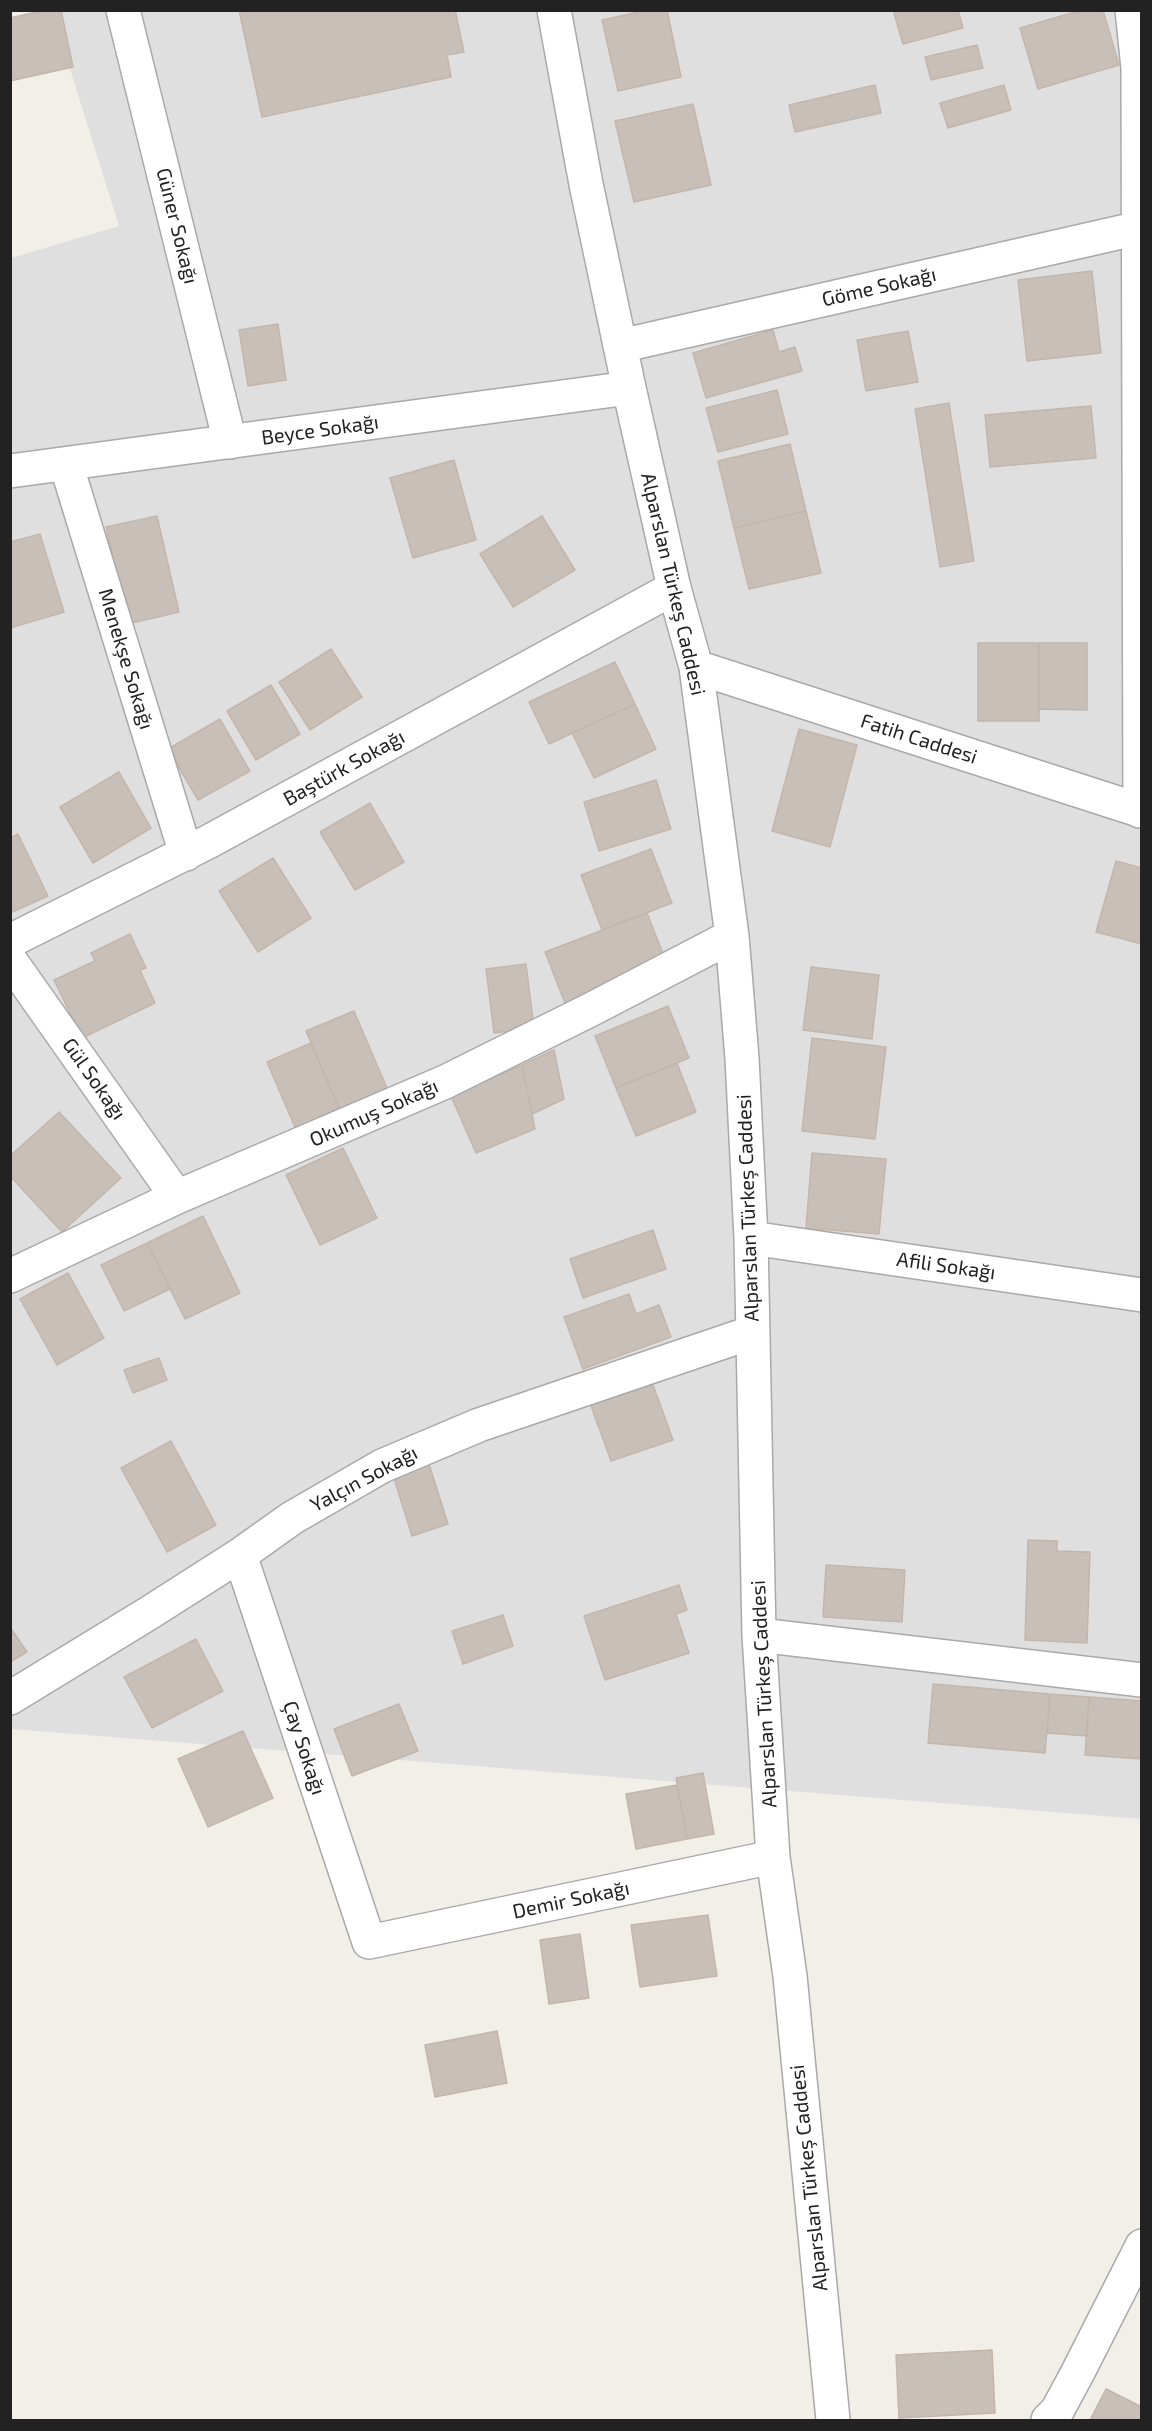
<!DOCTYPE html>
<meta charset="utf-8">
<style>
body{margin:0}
#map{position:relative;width:1152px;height:2431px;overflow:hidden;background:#f2efe9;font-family:"Exo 2",sans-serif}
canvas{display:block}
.frame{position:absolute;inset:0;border:12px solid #222;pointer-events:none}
</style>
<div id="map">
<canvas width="1152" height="2431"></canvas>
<div class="frame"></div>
</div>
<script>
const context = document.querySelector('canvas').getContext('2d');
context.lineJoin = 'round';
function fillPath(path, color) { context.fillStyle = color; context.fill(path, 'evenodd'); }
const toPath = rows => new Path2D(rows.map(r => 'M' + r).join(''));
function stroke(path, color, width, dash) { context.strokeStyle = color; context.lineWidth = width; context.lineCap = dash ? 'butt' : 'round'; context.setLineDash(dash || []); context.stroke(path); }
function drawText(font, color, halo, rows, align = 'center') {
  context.font = font + ' "Exo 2",sans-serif'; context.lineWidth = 4.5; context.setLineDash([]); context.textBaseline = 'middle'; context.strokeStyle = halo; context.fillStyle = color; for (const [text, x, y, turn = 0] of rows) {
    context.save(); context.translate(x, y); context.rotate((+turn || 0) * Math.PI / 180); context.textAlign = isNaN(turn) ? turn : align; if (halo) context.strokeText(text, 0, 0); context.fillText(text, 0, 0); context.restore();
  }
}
fillPath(toPath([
 [52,11,1141,11,1141,1819,11,1729,11,258,119,226]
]), '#e0dfdf');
const building = toPath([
 [45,10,61,10,73,67,10,81,10,18,45,10],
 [239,10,455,10,464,52,447,55,451,77,262,117,239,10],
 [648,10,667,10,681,77,618,91,602,20,648,10],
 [893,10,958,10,963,28,903,44,893,10],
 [1082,10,1103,10,1119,65,1038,89,1020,28,1082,10],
 [977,45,983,68,931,80,925,57,977,45],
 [875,85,881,113,795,132,789,105,875,85],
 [1004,85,1011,110,948,128,940,103,1004,85],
 [693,104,711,185,634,202,615,121,693,104],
 [1092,271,1101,353,1027,361,1018,280,1092,271],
 [278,324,286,380,248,386,239,330,278,324],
 [773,330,779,352,795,347,802,371,706,398,693,353,773,330],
 [908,331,918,382,866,391,857,340,908,331],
 [777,390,788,434,718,452,706,408,777,390],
 [949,403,974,561,940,567,915,409,949,403],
 [1091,406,1096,458,990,467,985,415,1091,406],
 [790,444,806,511,734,528,718,461,790,444],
 [454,460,476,540,413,558,390,478,454,460],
 [806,511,821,573,749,589,734,528,806,511],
 [157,516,179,612,128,624,106,527,157,516],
 [542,516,575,570,513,607,480,554,542,516],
 [40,534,64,612,10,628,10,542,40,534],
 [978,643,1039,643,1039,721,978,721,978,643],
 [1039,643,1087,643,1087,710,1039,709,1039,643],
 [331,649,362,697,310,730,279,682,331,649],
 [615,662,635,704,549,744,529,702,615,662],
 [271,685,300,734,256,760,227,711,271,685],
 [635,704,656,749,594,778,572,733,635,704],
 [220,719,250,771,198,800,168,749,220,719],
 [799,729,857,745,830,847,772,831,799,729],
 [119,772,151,828,93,863,60,807,119,772],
 [656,780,671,829,599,851,584,802,656,780],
 [370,803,404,862,355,890,320,832,370,803],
 [18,834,48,896,10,913,10,838,18,834],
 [651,849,672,903,602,930,581,875,651,849],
 [273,858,311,918,258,952,219,891,273,858],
 [1116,861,1142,868,1142,944,1096,932,1116,861],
 [647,913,667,964,565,1003,545,952,647,913],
 [130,934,146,968,140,970,155,1003,82,1038,54,980,95,961,91,953,130,934],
 [526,964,534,1028,494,1033,486,969,526,964],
 [811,967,879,975,872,1039,803,1030,811,967],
 [668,1006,689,1058,616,1088,595,1036,668,1006],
 [354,1011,389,1093,341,1113,306,1031,354,1011],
 [812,1038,886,1047,875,1139,802,1131,812,1038],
 [311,1043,341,1113,297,1132,267,1062,311,1043],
 [554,1050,564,1099,532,1114,522,1065,554,1050],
 [677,1063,696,1112,636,1136,616,1088,677,1063],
 [522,1065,535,1129,476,1153,451,1096,522,1065],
 [59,1112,121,1178,62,1232,10,1176,10,1156,59,1112],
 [343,1148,377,1218,320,1245,286,1175,343,1148],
 [812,1153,886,1159,879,1234,806,1228,812,1153],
 [203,1216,240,1293,185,1319,147,1243,203,1216],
 [653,1230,666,1269,583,1298,570,1259,653,1230],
 [147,1243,170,1289,124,1311,101,1265,147,1243],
 [68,1273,104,1338,57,1365,20,1299,68,1273],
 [629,1294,636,1314,659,1305,671,1337,583,1369,564,1317,629,1294],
 [159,1358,167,1380,133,1393,124,1370,159,1358],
 [652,1382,673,1440,611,1461,590,1403,652,1382],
 [171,1441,216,1525,167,1552,121,1468,171,1441],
 [429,1464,448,1524,412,1536,393,1475,429,1464],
 [1028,1540,1057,1541,1057,1551,1090,1552,1087,1643,1025,1640,1028,1540],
 [826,1565,905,1570,902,1622,823,1617,826,1565],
 [679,1585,687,1610,676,1614,689,1653,605,1680,584,1616,679,1585],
 [503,1615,513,1646,463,1664,452,1631,503,1615],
 [10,1627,27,1652,10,1662,10,1627],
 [196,1639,223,1691,152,1728,124,1677,196,1639],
 [933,1684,1050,1694,1045,1753,928,1743,933,1684],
 [1050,1694,1089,1697,1087,1736,1047,1733,1050,1694],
 [1089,1697,1142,1701,1142,1759,1085,1755,1089,1697],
 [399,1704,418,1751,352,1776,334,1729,399,1704],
 [243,1731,273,1798,208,1827,178,1759,243,1731],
 [703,1773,714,1834,687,1839,676,1778,703,1773],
 [677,1785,687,1839,636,1849,626,1794,677,1785],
 [708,1915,717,1976,640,1987,631,1925,708,1915],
 [580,1934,589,1998,549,2004,540,1940,580,1934],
 [497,2031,507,2083,435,2097,425,2045,497,2031],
 [992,2350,995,2413,899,2418,896,2355,992,2350],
 [1106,2389,1142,2407,1142,2420,1090,2420,1106,2389]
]);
fillPath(building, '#c7bfb8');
stroke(building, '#c4b6ab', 1.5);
const minor = toPath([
 [123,10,230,442],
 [554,10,586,184,629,388,674,588,696,667,732,936,742,1058,751,1238,759,1635,773,1857,790,1976,833,2420],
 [1132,10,1138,68,1140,811],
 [620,346,1139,228],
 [66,464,186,854],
 [10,471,629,388],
 [696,667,1142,811],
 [10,941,208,842,674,588],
 [10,960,177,1197],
 [751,1238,1142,1295],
 [10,1276,177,1197,445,1082,592,1009,732,936],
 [240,1555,369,1942,773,1857],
 [759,1635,1142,1680],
 [10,1698,149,1613,240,1555,292,1518,382,1466,479,1425,753,1332],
 [1048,2420,1057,2411,1078,2372,1142,2246]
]);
stroke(minor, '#a9a9a9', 36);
stroke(minor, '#fff', 33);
drawText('20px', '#222', '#fff', [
 ["Güner Sokağı",177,226,76],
 ["Göme Sokağı",879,287,-13],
 ["Beyce Sokağı",320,430,-8],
 ["Alparslan Türkeş Caddesi",673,584,77],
 ["Menekşe Sokağı",126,659,73],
 ["Fatih Caddesi",919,739,18],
 ["Baştürk Sokağı",344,768,-29],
 ["Gül Sokağı",94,1079,55],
 ["Okumuş Sokağı",374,1113,-24],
 ["Alparslan Türkeş Caddesi",748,1208,-92],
 ["Afili Sokağı",946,1266,8],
 ["Yalçın Sokağı",364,1479,-28],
 ["Alparslan Türkeş Caddesi",764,1694,-93],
 ["Çay Sokağı",304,1748,72],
 ["Demir Sokağı",571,1900,-12],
 ["Alparslan Türkeş Caddesi",809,2178,-96]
]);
</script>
